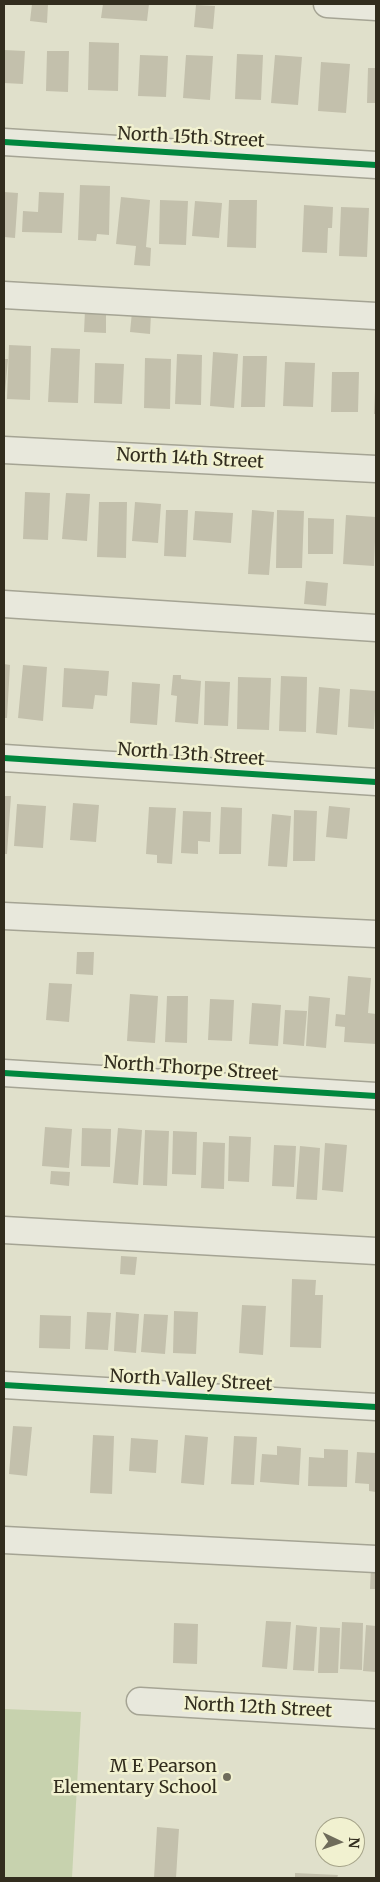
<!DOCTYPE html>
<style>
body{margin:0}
#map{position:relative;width:380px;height:1882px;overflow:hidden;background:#e0e0cb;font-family:Merriweather,serif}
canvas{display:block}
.frame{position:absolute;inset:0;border:5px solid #322d1e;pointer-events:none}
.north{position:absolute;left:315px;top:1817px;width:50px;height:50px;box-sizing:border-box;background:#f1f1d0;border:1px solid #a5a389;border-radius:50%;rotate:93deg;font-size:14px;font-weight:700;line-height:20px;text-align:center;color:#322d1e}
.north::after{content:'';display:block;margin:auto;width:18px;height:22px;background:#6f6c5b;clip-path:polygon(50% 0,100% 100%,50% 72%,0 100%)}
</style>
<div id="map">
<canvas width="380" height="1882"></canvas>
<div class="frame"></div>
<div class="north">N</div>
</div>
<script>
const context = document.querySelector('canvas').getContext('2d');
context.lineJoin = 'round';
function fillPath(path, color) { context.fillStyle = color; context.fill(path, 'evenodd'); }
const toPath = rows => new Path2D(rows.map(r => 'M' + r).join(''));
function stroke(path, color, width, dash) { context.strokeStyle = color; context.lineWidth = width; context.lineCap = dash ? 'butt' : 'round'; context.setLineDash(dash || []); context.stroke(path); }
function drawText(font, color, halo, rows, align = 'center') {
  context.font = font + ' Merriweather,serif'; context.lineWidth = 5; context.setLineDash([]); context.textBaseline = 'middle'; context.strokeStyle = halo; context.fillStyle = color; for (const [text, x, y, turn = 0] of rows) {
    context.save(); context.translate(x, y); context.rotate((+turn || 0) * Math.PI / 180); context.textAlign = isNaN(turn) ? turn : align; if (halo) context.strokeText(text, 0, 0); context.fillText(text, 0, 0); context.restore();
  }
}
fillPath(toPath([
 [4,1709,81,1712,72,1878,4,1878]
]), '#c7d2ae');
fillPath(toPath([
 [32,4,48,4,47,23,30,21],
 [103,4,149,4,147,21,101,18],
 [196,5,215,6,213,29,194,27],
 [89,42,119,43,118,91,88,90],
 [4,50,25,51,23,84,4,83],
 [47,51,69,51,68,92,46,91],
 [237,54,263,55,261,100,235,99],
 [140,55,168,56,166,97,138,96],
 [186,55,213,56,210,100,183,98],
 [275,55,302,57,298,105,271,103],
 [321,62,350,64,346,113,318,111],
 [368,68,376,68,376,103,367,103],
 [80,185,110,186,109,235,97,234,96,241,78,240],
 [4,192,18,193,15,238,4,237],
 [39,192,64,193,62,233,22,232,23,211,38,212],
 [121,197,150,200,146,247,151,248,150,266,134,265,136,246,116,244],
 [160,200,188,201,186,245,159,244],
 [229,200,257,200,256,248,227,247],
 [195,201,222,203,219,238,192,236],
 [304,205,333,207,332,228,328,228,327,253,302,252],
 [341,207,369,208,367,257,339,256],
 [85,310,106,311,106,333,84,332],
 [132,312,151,313,150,334,130,332],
 [9,345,31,346,30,400,7,399],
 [51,348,80,349,78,403,48,402],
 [213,352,238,354,234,408,210,406],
 [177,354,202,355,201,405,175,404],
 [243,356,267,356,265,407,241,407],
 [145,358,171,359,170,409,144,408],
 [4,359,8,359,5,393,4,392],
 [285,362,315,363,313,407,283,406],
 [95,363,124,364,122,404,94,403],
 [332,372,359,372,358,412,331,412],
 [375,391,376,391,376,414,374,414],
 [25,492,50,493,48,540,23,539],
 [66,493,90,494,87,541,62,539],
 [99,502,127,502,126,558,97,557],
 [135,502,161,504,158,543,132,541],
 [166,510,188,510,186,557,164,556],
 [252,510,274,512,269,575,248,574],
 [277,510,304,511,302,568,276,568],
 [195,511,233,513,231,543,193,540],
 [346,515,376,517,374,566,343,564],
 [308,518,334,519,333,554,308,554],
 [306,581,328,583,326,606,304,604],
 [4,664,10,665,7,718,4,718],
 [23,665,47,667,43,721,18,718],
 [64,668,109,671,107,696,95,695,93,709,62,707],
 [173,675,181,675,181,679,201,681,198,724,175,722,177,696,171,695],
 [281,676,307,677,306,732,279,731],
 [238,677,271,678,269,730,237,729],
 [205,681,230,682,228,726,204,725],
 [132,682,160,684,157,725,130,723],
 [319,687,340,689,337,735,316,733],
 [350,689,376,691,374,729,348,727],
 [4,796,11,796,7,854,4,854],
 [73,803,99,805,96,842,70,840],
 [17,804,46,806,43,848,14,846],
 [329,806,350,808,347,839,326,837],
 [149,807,176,808,172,864,157,863,157,855,146,854],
 [221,807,242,808,241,854,219,854],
 [294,810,317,811,315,861,293,861],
 [183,811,211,812,210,842,198,841,198,854,181,853],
 [272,814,291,816,287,867,268,866],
 [77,952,94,952,93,975,76,974],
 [348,976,371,978,368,1013,376,1014,376,1044,344,1042,345,1027,335,1026,336,1014,345,1015],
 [49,983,72,984,69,1022,46,1020],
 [130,994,158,996,155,1043,127,1041],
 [167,996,188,996,187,1043,165,1042],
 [309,996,330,998,326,1048,306,1046],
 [210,999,234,1000,232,1041,208,1040],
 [252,1003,281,1005,278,1046,249,1044],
 [285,1010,307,1011,304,1046,283,1044],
 [45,1127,72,1129,69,1168,42,1166],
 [82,1128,111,1129,110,1167,81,1166],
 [118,1128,142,1130,138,1185,113,1183],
 [145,1130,169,1131,167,1186,143,1185],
 [173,1131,197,1132,196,1175,172,1174],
 [229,1136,251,1137,249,1182,228,1181],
 [203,1142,225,1143,224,1189,201,1188],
 [325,1143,347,1145,343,1192,322,1190],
 [274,1145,296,1146,294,1187,272,1186],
 [300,1146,320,1148,317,1200,296,1199],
 [51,1171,70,1172,69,1186,50,1184],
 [121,1256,137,1257,135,1275,120,1274],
 [292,1279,316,1280,315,1295,323,1295,321,1348,290,1347],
 [242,1305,266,1306,263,1355,239,1353],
 [174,1311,198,1312,196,1354,173,1353],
 [87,1312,111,1313,108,1350,85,1349],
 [116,1312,139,1314,136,1353,114,1351],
 [144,1314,168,1315,165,1354,141,1352],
 [40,1315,71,1316,70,1349,39,1348],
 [13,1426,32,1427,27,1476,9,1474],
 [93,1435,114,1436,112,1494,90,1493],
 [185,1435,208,1437,204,1485,181,1483],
 [234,1436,257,1437,254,1485,231,1484],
 [131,1438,158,1440,156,1473,129,1471],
 [277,1446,301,1448,299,1485,260,1482,262,1454,277,1455],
 [324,1449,348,1450,347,1487,308,1486,309,1457,324,1458],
 [357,1452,376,1453,376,1492,369,1491,369,1484,355,1483],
 [371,1566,376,1566,376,1589,370,1589],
 [266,1621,291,1622,287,1669,262,1667],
 [342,1622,363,1623,362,1670,340,1669],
 [174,1623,198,1624,197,1664,173,1663],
 [296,1625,317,1627,314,1671,293,1670],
 [366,1625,376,1626,376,1672,363,1671],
 [320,1627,340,1628,338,1673,318,1673],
 [157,1827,179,1829,176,1878,154,1878],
 [295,1873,338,1875,337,1878,295,1878]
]), '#c3c0ac');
const minor = toPath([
 [327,4,376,7],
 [4,142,376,165],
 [4,295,376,316],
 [4,450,376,469],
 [4,604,376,628],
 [4,758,376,782],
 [4,916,376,934],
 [4,1073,376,1096],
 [4,1230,376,1251],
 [4,1385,376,1407],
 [4,1540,376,1559],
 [140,1701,376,1715]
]);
stroke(minor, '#a5a494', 29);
stroke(minor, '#e8e8dc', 26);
stroke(toPath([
 [4,142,376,165],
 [4,758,376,782],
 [4,1073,376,1096],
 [4,1385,376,1407]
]), '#00873e', 6);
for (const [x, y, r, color] of [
 [227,1777,5,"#6f6c5b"]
]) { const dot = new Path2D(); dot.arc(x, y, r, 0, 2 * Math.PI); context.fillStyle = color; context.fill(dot); stroke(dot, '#f1f1d0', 2); }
drawText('18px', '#322d1e', '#f1f1d0', [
 ["North 15th Street",191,138,3],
 ["North 14th Street",190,459,3],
 ["North 13th Street",191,755,4],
 ["North Thorpe Street",191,1069,4],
 ["North Valley Street",191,1381,3],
 ["North 12th Street",258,1708,3]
]);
drawText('18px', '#322d1e', '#f1f1d0', [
 ["M E Pearson",217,1767],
 ["Elementary School",217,1788]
], 'right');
</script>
